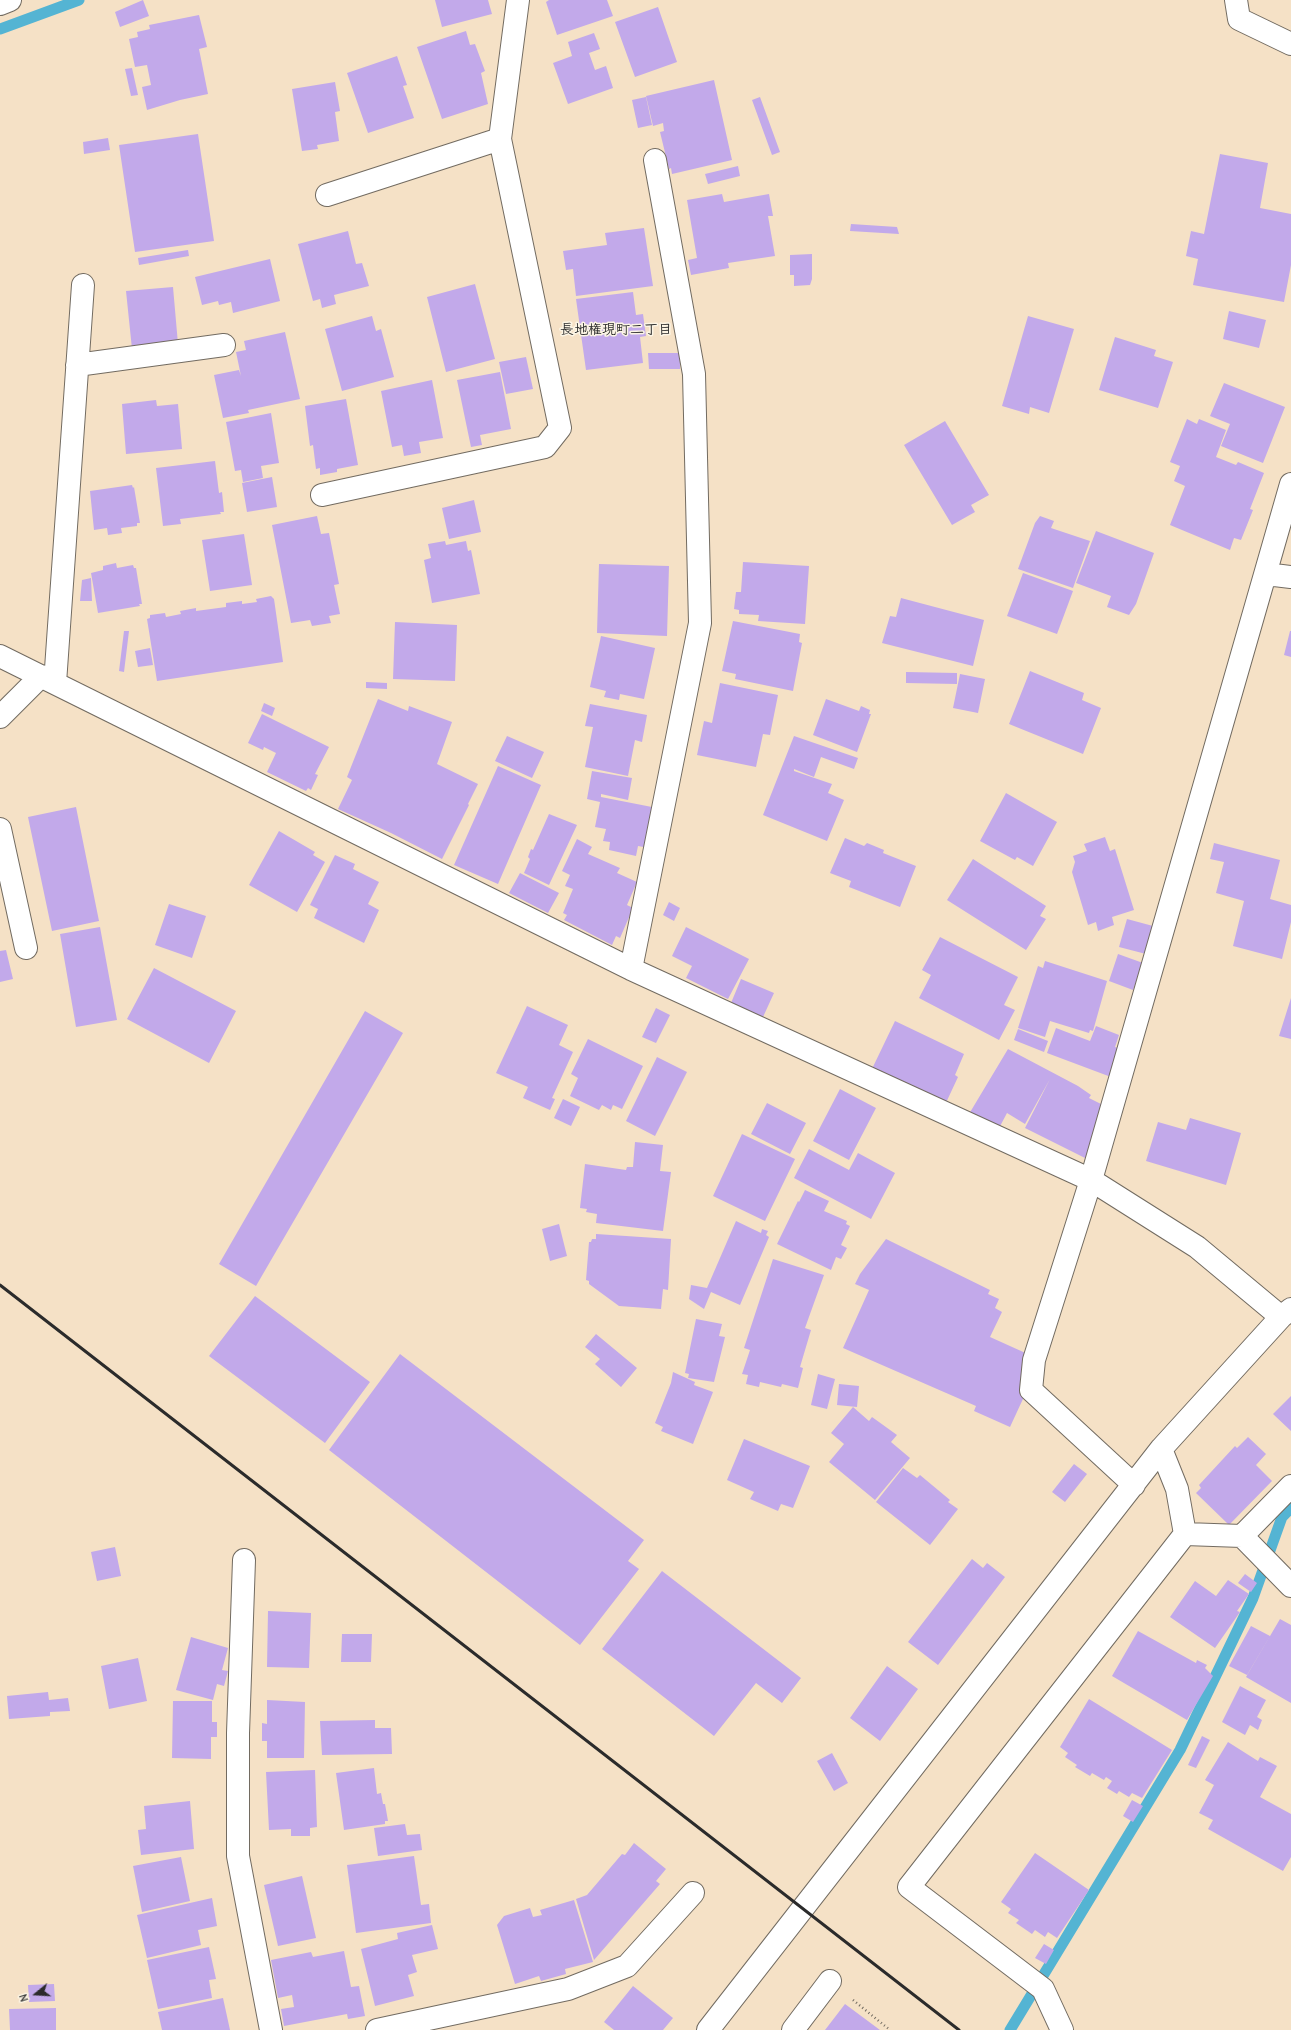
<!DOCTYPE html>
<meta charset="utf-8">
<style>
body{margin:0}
#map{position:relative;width:1291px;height:2030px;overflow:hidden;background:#f5e1c6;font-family:"Comic Neue",sans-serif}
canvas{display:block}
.north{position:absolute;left:16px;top:1974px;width:40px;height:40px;-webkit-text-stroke:3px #fcf5e5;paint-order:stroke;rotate:252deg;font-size:11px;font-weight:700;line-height:16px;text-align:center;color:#2b2b2b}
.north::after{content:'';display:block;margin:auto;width:14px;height:18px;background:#2b2b2b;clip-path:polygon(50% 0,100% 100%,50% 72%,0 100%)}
</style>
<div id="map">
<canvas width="1291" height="2030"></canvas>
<div class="north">N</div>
</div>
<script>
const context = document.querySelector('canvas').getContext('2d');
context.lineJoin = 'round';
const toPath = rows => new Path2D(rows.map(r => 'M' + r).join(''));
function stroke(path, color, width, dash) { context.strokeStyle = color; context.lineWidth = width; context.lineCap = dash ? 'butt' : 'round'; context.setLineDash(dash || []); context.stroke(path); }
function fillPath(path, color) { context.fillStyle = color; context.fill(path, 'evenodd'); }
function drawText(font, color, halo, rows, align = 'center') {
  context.font = font + ' "Comic Neue","Klee One",sans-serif'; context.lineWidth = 3; context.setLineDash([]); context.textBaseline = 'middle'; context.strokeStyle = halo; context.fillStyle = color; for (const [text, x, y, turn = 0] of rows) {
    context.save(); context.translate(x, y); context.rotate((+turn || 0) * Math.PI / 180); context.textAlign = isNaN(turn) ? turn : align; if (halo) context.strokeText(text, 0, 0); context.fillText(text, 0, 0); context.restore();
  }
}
stroke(toPath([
 [0,29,79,0],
 [1010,2030,1180,1750,1253,1598,1282,1517,1291,1508]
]), '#54b4d3', 11);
fillPath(toPath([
 [143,0,149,16,120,27,115,12],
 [435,0,488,0,492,14,442,27],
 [549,0,607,0,613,16,557,35,546,2],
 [658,7,677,62,635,77,615,22],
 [199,15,207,47,199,49,208,94,180,100,147,110,142,87,151,85,147,65,135,67,129,39,138,37,137,32,150,29,149,25],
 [466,31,470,45,475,44,485,71,481,73,488,104,442,119,417,47],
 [594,33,600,49,589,53,595,70,606,66,613,88,568,104,553,63,572,56,568,42],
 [397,56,407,85,403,86,414,118,368,133,347,73],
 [132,68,138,95,131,96,125,69],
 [714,80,732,160,672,174,671,168,669,169,660,132,664,131,663,123,653,126,646,96],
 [335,82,340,111,335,112,339,141,317,145,318,149,302,151,292,89],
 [646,97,652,125,638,128,632,100],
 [760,97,780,152,772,155,752,100],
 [198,134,214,241,135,252,119,145],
 [108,138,110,150,84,154,83,142],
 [1220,154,1268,163,1260,208,1291,214,1291,265,1284,302,1193,285,1198,259,1186,256,1191,231,1204,234],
 [738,166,740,176,708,184,705,174],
 [722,194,724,202,769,194,773,216,768,216,775,256,728,263,729,268,691,275,688,260,697,258,687,200],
 [851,224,897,227,899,234,850,231],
 [644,228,653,286,576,296,573,269,566,270,563,251,607,245,605,233],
 [348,231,356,264,362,263,369,286,334,295,336,304,322,308,320,299,313,301,298,244],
 [188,250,189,256,139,265,138,258],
 [812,254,812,279,810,285,794,286,794,275,790,275,790,255],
 [270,259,280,301,233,313,231,302,219,305,218,301,202,305,195,277],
 [475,284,495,359,446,372,427,297],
 [173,287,178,344,132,349,126,291],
 [633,292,636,315,643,314,646,336,640,337,643,363,586,370,576,299],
 [1229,311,1266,320,1259,348,1223,339],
 [372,316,376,331,381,329,394,377,342,391,325,329],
 [1028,316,1074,329,1049,413,1030,407,1029,414,1002,406],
 [285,332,300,399,248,410,249,413,223,418,214,375,239,370,241,376,236,352,246,350,244,341],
 [1115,337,1156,350,1154,356,1173,362,1158,408,1099,390],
 [648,353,680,353,680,369,649,369],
 [526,357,533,389,506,394,499,362],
 [500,372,511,429,480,435,482,445,471,447,457,380],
 [432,380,443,438,419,442,421,453,404,456,402,445,392,447,381,391],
 [1224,383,1285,407,1263,463,1221,446,1230,424,1210,416],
 [346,399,358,465,337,469,337,472,320,475,320,468,316,469,313,445,310,446,305,406],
 [156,400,157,406,178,404,182,449,126,454,122,404],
 [271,413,279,463,261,466,263,478,243,482,241,470,235,471,226,422],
 [1187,419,1197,424,1199,419,1226,430,1216,457,1236,465,1238,462,1264,473,1250,509,1253,510,1241,540,1234,538,1230,550,1170,525,1185,486,1174,481,1180,466,1170,462],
 [945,421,989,495,971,505,975,512,952,525,904,445],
 [215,461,219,493,222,492,224,512,220,512,221,514,180,519,181,524,163,526,156,468],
 [272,477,277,507,247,512,242,483],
 [132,485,133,488,134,487,140,523,137,523,137,526,121,528,122,533,108,535,107,528,94,530,90,491],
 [474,500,481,532,449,539,442,508],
 [317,516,321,534,329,533,339,584,334,585,340,614,329,616,331,623,312,626,310,620,291,623,272,525],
 [1040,516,1054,521,1051,528,1090,541,1073,588,1018,569,1035,523],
 [1096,531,1154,553,1136,604,1129,615,1107,607,1111,596,1076,583],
 [244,534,252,585,210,591,202,540],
 [445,541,446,545,466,541,468,551,471,550,480,594,432,603,424,560,431,558,428,544],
 [743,562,809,566,805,624,758,621,759,615,739,614,739,610,734,609,736,592,741,592],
 [116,563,117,568,133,565,134,568,136,568,142,604,139,604,140,606,98,613,91,573,103,570,103,566],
 [599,564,669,566,667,636,597,633],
 [1023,573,1073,591,1057,634,1007,616],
 [91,578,92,601,80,601,82,580],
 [271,596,274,599,283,662,157,681,147,619,150,618,150,615,165,613,166,617,181,614,180,611,196,608,196,611,226,607,226,603,242,601,242,604,257,602,256,599],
 [901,598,984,620,973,666,882,643,890,616,896,617],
 [733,621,800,634,799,642,802,643,793,691,735,679,736,674,722,671],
 [395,622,457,625,455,681,393,679],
 [124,631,129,631,124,672,119,671],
 [1290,631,1291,631,1291,657,1284,655],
 [601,636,655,648,644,699,620,694,619,700,604,697,606,691,590,687],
 [150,648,153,665,138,667,135,651],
 [1030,671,1084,693,1082,700,1101,708,1083,754,1009,724],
 [906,672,957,673,957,684,906,683],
 [960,674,985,679,978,713,953,708],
 [366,682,387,683,387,689,366,688],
 [720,683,778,695,770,735,763,734,756,767,697,755,704,721,712,723],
 [378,699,408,711,409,706,452,722,437,764,478,784,468,804,469,805,442,859,391,833,338,809,352,780,347,777],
 [826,699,859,711,861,706,870,710,869,714,871,714,857,752,813,735],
 [264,703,275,708,272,716,261,711],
 [590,704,647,715,642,742,635,740,628,776,585,767,593,727,585,726],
 [262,714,329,747,315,774,318,775,311,790,308,788,306,791,267,772,276,753,264,747,263,750,248,743],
 [507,736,544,752,532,778,495,761],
 [794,736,858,758,854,769,821,757,814,777,794,769,794,771,832,784,828,793,844,800,827,841,763,815],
 [498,766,541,785,498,884,454,865],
 [592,771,632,778,628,800,601,794,601,797,657,808,649,848,638,846,636,856,609,850,610,842,603,841,606,829,595,827,600,802,587,799],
 [1006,793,1057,822,1033,866,1017,857,1015,860,980,841],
 [76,807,99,921,52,931,28,817],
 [549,814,577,825,549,885,524,873,530,859,528,857,531,849,533,850],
 [279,831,315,852,313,855,325,862,297,912,249,885],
 [1105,837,1110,851,1115,849,1134,910,1112,917,1114,925,1098,931,1096,922,1088,925,1072,872,1075,862,1073,856,1087,851,1084,844],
 [845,838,864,846,867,843,884,850,883,853,916,866,900,907,849,887,851,881,830,873],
 [577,839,592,847,588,854,620,868,617,873,637,882,627,905,633,908,620,938,616,936,612,945,564,920,567,915,563,913,573,889,565,886,570,875,562,871],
 [1214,843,1280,860,1270,899,1291,905,1291,922,1282,959,1233,946,1244,901,1216,893,1224,862,1210,859],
 [335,855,355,864,353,869,379,882,368,904,379,910,364,943,314,918,318,909,310,905],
 [973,859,1046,906,1040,916,1046,919,1026,950,947,900],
 [520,873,559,893,548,913,509,893],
 [669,902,680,908,674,921,663,915],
 [169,904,206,916,192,958,155,945],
 [1127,919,1153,926,1146,954,1119,947],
 [100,927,117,1020,76,1027,60,934],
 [686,927,749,959,728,999,686,978,692,966,672,956],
 [940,937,1018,977,1004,1005,1015,1010,999,1040,919,998,931,975,922,970],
 [6,950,13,979,0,982,0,951],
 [1118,954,1143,963,1133,990,1109,981],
 [1045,961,1107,981,1093,1031,1090,1030,1089,1033,1050,1021,1045,1037,1018,1028,1038,966,1043,968],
 [154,968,236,1011,209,1063,127,1019],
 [741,979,774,993,763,1017,731,1003],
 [1291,998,1291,1039,1279,1036],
 [527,1006,568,1025,559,1045,573,1052,552,1098,555,1099,550,1110,523,1098,528,1087,496,1073],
 [656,1008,670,1015,656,1043,642,1037],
 [365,1011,403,1033,256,1286,219,1264],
 [895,1021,964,1054,955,1075,958,1077,944,1107,871,1071],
 [1096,1026,1119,1035,1115,1047,1121,1049,1111,1077,1047,1053,1056,1028,1090,1041],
 [1018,1029,1048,1041,1044,1052,1014,1040],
 [588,1039,643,1066,622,1109,613,1105,611,1110,602,1105,599,1110,570,1096,578,1078,571,1074],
 [1008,1049,1078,1086,1091,1095,1089,1098,1109,1108,1089,1160,1025,1128,1050,1079,1025,1124,1007,1113,998,1130,969,1114],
 [657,1057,687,1072,655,1136,626,1121],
 [840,1089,876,1108,849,1160,813,1141],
 [563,1099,580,1107,571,1126,554,1118],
 [767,1103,806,1123,790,1154,751,1134],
 [1190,1118,1241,1133,1226,1185,1146,1161,1158,1122,1186,1130],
 [742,1134,795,1159,765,1221,713,1196],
 [635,1142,663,1145,660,1171,671,1172,663,1231,596,1223,597,1214,586,1212,587,1209,580,1208,585,1164,626,1170,627,1167,633,1167],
 [809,1149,849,1170,858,1153,895,1173,871,1219,794,1178],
 [805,1190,829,1201,824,1211,847,1221,846,1224,850,1226,841,1245,847,1248,841,1259,836,1257,831,1270,777,1244,798,1201,799,1202],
 [736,1221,761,1233,762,1229,768,1231,766,1235,769,1237,740,1305,711,1292,704,1309,689,1299,691,1285,707,1288],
 [559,1224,567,1256,550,1261,542,1229],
 [596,1234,671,1239,668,1290,663,1289,661,1309,619,1306,589,1284,589,1281,586,1280,589,1242,591,1242,592,1239,596,1239],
 [886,1239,990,1290,988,1294,999,1299,995,1308,1002,1312,990,1337,1041,1360,1010,1427,974,1411,976,1406,843,1348,869,1290,855,1284,860,1274],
 [773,1259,824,1275,805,1328,811,1330,800,1367,803,1368,798,1388,782,1384,781,1387,760,1382,759,1387,746,1384,748,1375,742,1374,750,1350,744,1348],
 [255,1296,370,1382,325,1443,209,1356],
 [696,1319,722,1324,719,1336,725,1337,714,1382,688,1378,689,1374,685,1373],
 [596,1334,637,1368,621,1387,595,1364,600,1359,585,1347],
 [400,1354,644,1540,628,1561,639,1569,580,1645,329,1450],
 [673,1372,695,1382,694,1385,713,1392,693,1444,661,1431,663,1427,655,1423,671,1383],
 [818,1374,835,1379,827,1409,811,1405],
 [839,1384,859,1386,857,1407,837,1405],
 [1291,1396,1291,1431,1273,1414],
 [853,1407,869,1421,872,1417,897,1435,891,1442,910,1458,875,1500,829,1462,844,1444,831,1433],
 [1248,1437,1266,1454,1256,1465,1272,1481,1229,1525,1196,1493,1201,1488,1199,1485,1235,1446,1237,1448],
 [744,1439,810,1466,793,1508,781,1504,778,1511,750,1499,754,1492,727,1480],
 [1074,1464,1087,1474,1065,1502,1052,1492],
 [903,1468,917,1478,920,1475,950,1500,948,1502,958,1509,930,1545,876,1502],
 [115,1547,121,1576,97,1581,91,1552],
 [972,1559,983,1568,987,1563,1005,1577,938,1665,908,1642],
 [662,1571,801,1678,782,1703,756,1683,714,1736,602,1649],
 [1245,1574,1257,1583,1251,1592,1238,1583],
 [1228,1580,1249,1594,1237,1611,1240,1612,1215,1648,1170,1617,1195,1581,1216,1596],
 [268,1611,311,1613,309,1668,267,1667],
 [1280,1619,1291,1625,1291,1703,1246,1677],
 [1251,1626,1270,1636,1247,1675,1229,1666],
 [1138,1631,1196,1663,1197,1660,1207,1665,1205,1668,1213,1676,1187,1720,1112,1676],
 [342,1634,372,1634,371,1662,341,1662],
 [191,1637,228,1648,222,1670,228,1671,224,1686,217,1684,213,1700,176,1690],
 [138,1658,147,1701,109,1709,101,1666],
 [887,1666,918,1689,880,1741,850,1718],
 [1240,1686,1266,1700,1257,1717,1262,1720,1258,1730,1250,1725,1245,1735,1222,1722],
 [48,1692,49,1700,68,1698,70,1711,50,1712,50,1716,9,1719,7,1696],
 [1089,1699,1172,1750,1142,1798,1132,1793,1129,1797,1119,1791,1117,1794,1107,1788,1112,1781,1106,1777,1104,1780,1092,1773,1090,1776,1075,1767,1077,1765,1065,1757,1068,1753,1060,1747],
 [267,1700,305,1702,304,1758,267,1758,267,1741,262,1741,262,1723,267,1724],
 [173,1701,212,1701,212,1722,217,1722,217,1737,211,1737,211,1759,172,1758],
 [375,1720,375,1728,391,1728,392,1754,322,1755,320,1721],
 [1202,1736,1210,1740,1196,1768,1188,1765],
 [1228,1742,1258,1761,1260,1757,1277,1766,1260,1797,1291,1814,1291,1857,1283,1871,1208,1829,1213,1820,1199,1813,1214,1785,1205,1780],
 [832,1753,848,1783,834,1791,817,1761],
 [374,1768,377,1794,381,1793,383,1804,385,1804,388,1821,385,1821,385,1824,344,1830,336,1773],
 [315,1770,317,1827,310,1828,310,1836,291,1836,291,1829,269,1830,266,1772],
 [1132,1800,1143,1806,1133,1822,1123,1816],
 [190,1801,194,1849,141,1855,138,1830,146,1829,144,1806],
 [405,1824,407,1835,420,1834,422,1850,378,1856,374,1828],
 [634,1843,666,1869,656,1881,660,1884,594,1960,576,1899,587,1895,622,1854,625,1855],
 [1035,1853,1089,1890,1057,1938,1048,1932,1045,1937,1035,1930,1032,1934,1016,1923,1019,1920,1008,1913,1011,1909,1001,1902],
 [414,1856,421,1905,429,1904,431,1923,356,1933,347,1865],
 [181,1857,190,1901,142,1912,133,1866],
 [302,1876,316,1938,278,1946,264,1885],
 [212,1898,217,1926,198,1930,201,1945,147,1958,137,1915],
 [574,1900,593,1962,565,1969,566,1974,541,1981,539,1976,515,1984,497,1925,504,1916,530,1908,533,1917,542,1915,540,1910],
 [432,1925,438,1949,412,1955,417,1972,408,1975,414,1996,375,2006,361,1949,398,1939,397,1933],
 [1044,1944,1054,1950,1046,1964,1035,1958],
 [209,1947,216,1979,209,1980,212,1998,158,2009,147,1960],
 [344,1951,351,1987,359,1986,365,2016,348,2019,347,2014,284,2026,281,2009,294,2007,292,1995,278,1998,271,1960,311,1952,313,1957],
 [54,1984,55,2001,29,2002,28,1985],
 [633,1986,673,2018,663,2030,614,2030,604,2022],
 [223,1998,230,2030,162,2030,158,2012],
 [845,2004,880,2030,825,2030],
 [56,2008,56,2030,10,2030,9,2009]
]), '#c2a9ea');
const minor = toPath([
 [1236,0,1239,19,1291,44],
 [0,4,10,0],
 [327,195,500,139],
 [77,365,224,345],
 [322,495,545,447,560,428,500,139,518,0],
 [1266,574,1291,577],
 [0,656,631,969,1091,1180,1034,1360,1031,1390,1134,1485],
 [55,683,83,285],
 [0,717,41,676],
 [0,829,26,948],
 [631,969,700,623,694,374,655,160],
 [1281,1317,1197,1247,1091,1180,1291,484],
 [1185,1534,1242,1536,1291,1486],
 [1242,1536,1291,1586],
 [244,1560,238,1733,238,1856,271,2030],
 [377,2030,568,1989,627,1966,693,1893],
 [708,2030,1161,1449,1281,1317,1291,1309],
 [793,2030,830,1981],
 [1062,2030,1043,1989,909,1887,1185,1534,1177,1489,1161,1449]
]);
stroke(minor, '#726b61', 24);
stroke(toPath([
 [853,2000,890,2030]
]), '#726b61', 2.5, [1, 3]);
stroke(minor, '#fff', 22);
stroke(toPath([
 [0,1285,959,2030]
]), '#2b2b2b', 3);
drawText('bold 14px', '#2b2b2b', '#fcf5e5', [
 ["長地権現町二丁目",616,330]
]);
</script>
